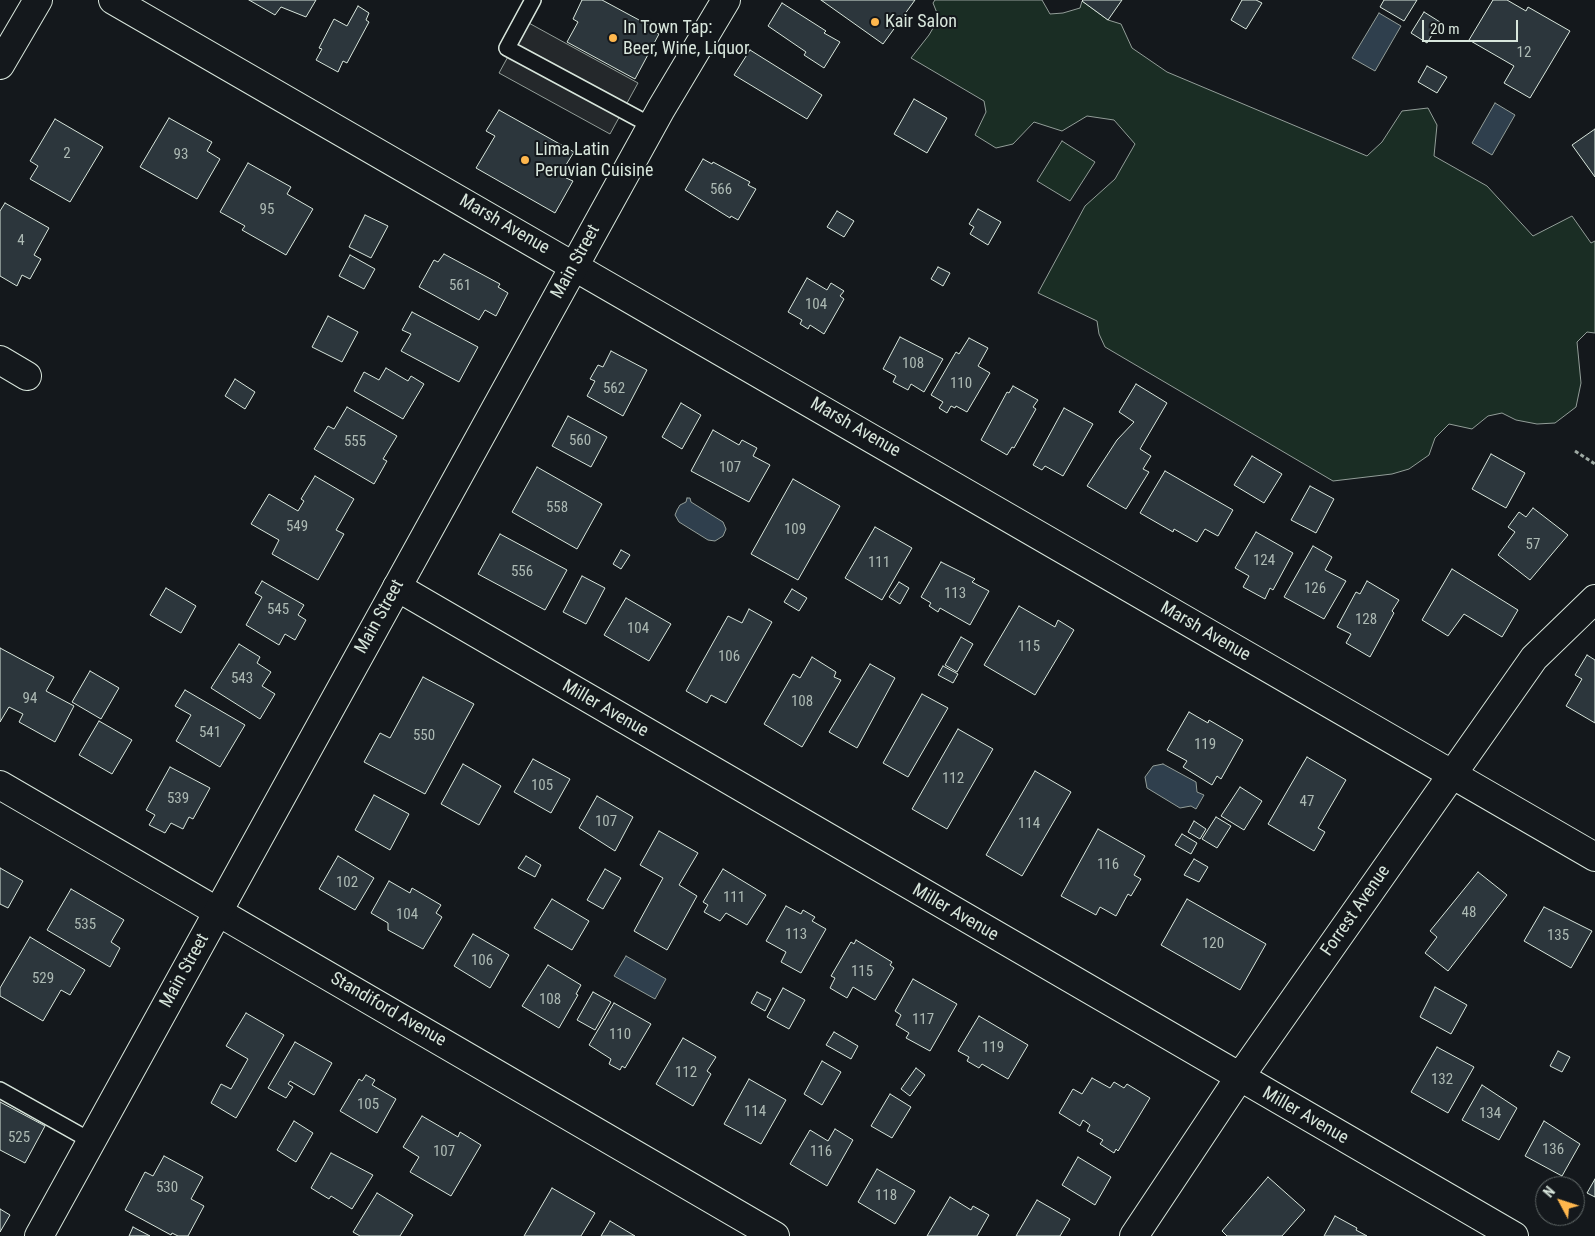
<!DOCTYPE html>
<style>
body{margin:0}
#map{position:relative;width:1595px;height:1236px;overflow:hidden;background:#14181c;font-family:"Roboto Condensed",sans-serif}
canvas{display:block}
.north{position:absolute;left:1535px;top:1176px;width:50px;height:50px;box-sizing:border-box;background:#14181c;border:1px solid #626a69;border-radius:50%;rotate:310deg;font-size:14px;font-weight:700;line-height:20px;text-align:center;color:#d8e6dc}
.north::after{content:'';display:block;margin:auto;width:18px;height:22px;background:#ffb74d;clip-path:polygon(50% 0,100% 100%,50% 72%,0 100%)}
.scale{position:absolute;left:1422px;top:20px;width:96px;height:22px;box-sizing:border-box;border:2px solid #d8e6dc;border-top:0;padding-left:6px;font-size:15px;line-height:18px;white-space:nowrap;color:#d8e6dc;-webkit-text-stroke:4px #14181c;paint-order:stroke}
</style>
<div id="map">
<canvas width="1595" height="1236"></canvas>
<div class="north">N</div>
<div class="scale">20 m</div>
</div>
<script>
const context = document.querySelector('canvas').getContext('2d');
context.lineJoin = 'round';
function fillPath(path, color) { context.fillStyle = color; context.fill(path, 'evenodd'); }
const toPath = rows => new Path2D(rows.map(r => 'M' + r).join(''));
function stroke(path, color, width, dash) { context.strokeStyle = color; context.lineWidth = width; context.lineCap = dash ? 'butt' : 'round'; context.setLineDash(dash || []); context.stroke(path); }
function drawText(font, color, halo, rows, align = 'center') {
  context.font = font + ' "Roboto Condensed",sans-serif'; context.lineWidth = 4; context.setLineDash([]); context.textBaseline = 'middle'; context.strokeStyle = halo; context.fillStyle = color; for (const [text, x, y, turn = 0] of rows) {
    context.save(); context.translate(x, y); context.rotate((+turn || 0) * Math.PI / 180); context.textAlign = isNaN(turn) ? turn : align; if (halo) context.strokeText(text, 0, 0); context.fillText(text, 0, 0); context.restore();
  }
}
const green = toPath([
 [935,0,1042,0,1050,14,1063,13,1080,8,1082,1,1108,20,1121,24,1132,48,1167,72,1367,156,1382,142,1402,111,1428,108,1437,125,1434,156,1487,186,1533,236,1572,216,1591,243,1595,241,1595,333,1587,332,1577,342,1581,383,1576,407,1555,423,1537,424,1516,420,1502,413,1488,416,1472,429,1449,424,1435,438,1429,455,1409,469,1392,474,1333,481,1105,347,1099,334,1097,321,1038,293,1085,206,1115,179,1135,144,1114,120,1087,116,1062,131,1034,122,1013,144,996,148,975,135,986,112,984,101,911,58,929,35,939,18,933,3,935,0],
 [1062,141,1095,162,1070,201,1037,181,1062,141]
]);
fillPath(green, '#1a2d24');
stroke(green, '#939e99', 1);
const parking = toPath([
 [527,22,638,83,610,134,499,73,527,22]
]);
fillPath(parking, '#24282b');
stroke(parking, '#939e99', 1);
const water = toPath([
 [1379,13,1401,26,1375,71,1352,58,1379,13],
 [1495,103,1515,115,1492,155,1472,143,1495,103],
 [687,498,690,498,691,502,723,522,726,529,723,536,715,541,708,540,679,522,675,515,677,510,680,505,686,502,687,498],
 [1163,764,1196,782,1197,792,1204,795,1196,809,1191,806,1180,808,1147,788,1145,777,1153,766,1163,764],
 [626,956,666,979,655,999,614,976,626,956]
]);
fillPath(water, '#2f3f4d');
stroke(water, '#939e99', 1);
const building = toPath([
 [249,0,316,0,306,17,281,7,275,15,249,0],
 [582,0,602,0,652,27,651,30,659,34,635,79,567,42,578,22,573,19,582,0],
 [821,0,915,0,883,44,821,0],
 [1083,0,1122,0,1108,20,1082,1,1083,0],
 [1242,0,1256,0,1262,3,1246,29,1231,20,1242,0],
 [1384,0,1417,0,1404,21,1380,7,1384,0],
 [1493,0,1507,0,1526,11,1528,7,1570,31,1530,98,1504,83,1514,66,1469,40,1493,0],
 [782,3,826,31,824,33,840,42,824,68,804,55,806,52,768,26,782,3],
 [358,6,369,13,366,20,369,22,347,63,343,61,338,72,316,60,322,49,319,48,334,19,347,26,358,6],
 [1424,12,1440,22,1427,43,1411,33,1424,12],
 [750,50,822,95,807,119,734,75,750,50],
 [1427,66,1447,77,1437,93,1418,82,1427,66],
 [914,99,947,118,927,153,894,134,914,99],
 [499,110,574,152,564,168,570,172,566,178,573,181,555,213,476,168,495,136,486,131,499,110],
 [169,118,212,142,207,151,220,159,197,199,140,167,169,118],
 [55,119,103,147,70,202,30,179,38,166,30,161,55,119],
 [1595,129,1595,177,1572,145,1595,129],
 [703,159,712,164,713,162,750,182,748,185,756,189,738,220,731,216,730,218,685,190,703,159],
 [248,163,291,187,287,194,313,209,286,255,242,230,245,226,220,212,248,163],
 [5,203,49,228,34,255,41,259,30,279,22,275,17,286,0,276,0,211,5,203],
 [978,209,1001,222,988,245,970,234,974,227,969,224,978,209],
 [837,211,854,221,844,237,827,227,837,211],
 [365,215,388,226,371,258,349,247,365,215],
 [444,254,500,284,498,287,508,293,496,316,485,310,479,320,419,287,434,260,438,262,444,254],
 [350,255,375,269,364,289,339,276,350,255],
 [938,267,950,273,943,286,931,279,938,267],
 [807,278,827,290,831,283,844,291,840,296,844,299,824,334,810,325,808,329,800,324,802,320,788,312,807,278],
 [412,312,478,347,459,382,401,351,411,334,402,330,412,312],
 [328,316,358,332,342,362,312,347,328,316],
 [900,337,943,359,924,392,911,384,908,390,893,382,896,376,883,369,900,337],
 [969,338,988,348,978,366,990,373,967,412,956,406,955,408,951,406,947,413,939,408,943,402,931,395,956,352,959,354,969,338],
 [611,351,647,370,623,416,587,396,595,381,590,379,598,365,603,367,611,351],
 [386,368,408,381,411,376,424,384,403,419,354,391,364,372,379,380,386,368],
 [235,379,255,392,245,409,225,396,235,379],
 [1136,384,1167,403,1140,449,1151,456,1143,469,1149,472,1126,509,1087,486,1117,440,1134,422,1119,412,1136,384],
 [1013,386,1038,400,1033,407,1036,409,1014,448,1012,447,1007,455,981,440,1007,392,1009,393,1013,386],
 [681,403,701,415,682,449,662,437,681,403],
 [347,407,397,436,383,459,387,461,374,484,314,449,328,426,334,429,347,407],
 [1064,408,1093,424,1063,476,1045,466,1042,470,1033,465,1064,408],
 [568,416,607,437,591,467,552,446,568,416],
 [713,430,739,445,742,440,757,448,753,456,770,465,749,502,691,471,713,430],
 [1491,454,1525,473,1506,508,1472,489,1491,454],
 [1252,456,1282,474,1264,503,1234,485,1252,456],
 [537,467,602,504,577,549,512,512,537,467],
 [1165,471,1233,510,1218,536,1205,529,1197,542,1174,529,1173,532,1140,513,1165,471],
 [315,476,354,499,336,530,344,534,318,580,272,554,279,540,251,524,269,494,298,511,304,501,301,499,315,476],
 [793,479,840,506,798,580,751,554,793,479],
 [1310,486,1334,499,1316,533,1291,520,1310,486],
 [1533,508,1568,535,1530,580,1498,555,1515,532,1508,527,1519,512,1526,517,1533,508],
 [875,527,912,548,882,600,845,578,875,527],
 [1256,532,1293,553,1273,590,1270,588,1265,599,1243,587,1249,576,1235,568,1256,532],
 [500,534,567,570,545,610,478,574,500,534],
 [1313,546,1332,557,1325,570,1346,581,1324,619,1284,597,1313,546],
 [621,550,630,555,621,569,613,564,621,550],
 [941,562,975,579,972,582,989,591,970,625,940,608,938,612,929,606,931,603,921,597,941,562],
 [1452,569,1518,610,1502,637,1464,614,1448,636,1422,620,1452,569],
 [582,576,605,588,586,624,563,612,582,576],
 [262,581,304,605,298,615,306,620,295,640,285,634,279,645,246,625,262,597,255,593,262,581],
 [1367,581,1399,600,1392,611,1394,613,1370,657,1346,643,1351,634,1337,627,1356,592,1360,594,1367,581],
 [899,582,909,588,900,604,889,597,899,582],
 [166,588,196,606,181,633,150,615,166,588],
 [792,589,807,598,799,611,784,602,792,589],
 [626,598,671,624,649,661,604,635,626,598],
 [1019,606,1055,627,1058,620,1074,630,1035,695,984,665,1019,606],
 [749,609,772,622,726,703,711,695,707,703,686,691,728,616,742,623,749,609],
 [961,637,973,644,957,672,945,665,961,637],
 [239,644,260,657,257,663,271,672,262,686,275,694,260,719,211,688,239,644],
 [0,648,54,677,46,691,74,706,55,742,19,722,23,714,9,707,0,722,0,648],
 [1587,655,1595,660,1595,723,1566,706,1582,679,1575,675,1587,655],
 [812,657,836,672,834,677,841,680,802,747,764,724,793,674,800,678,812,657],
 [870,664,895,678,857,748,829,732,870,664],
 [943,666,958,674,953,683,938,675,943,666],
 [90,671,119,688,101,719,72,702,90,671],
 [423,677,474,704,425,794,364,762,380,733,390,738,423,677],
 [185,690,245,725,220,767,176,741,191,715,175,706,185,690],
 [922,694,948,708,908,777,883,763,922,694],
 [1189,712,1208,723,1209,720,1243,740,1221,779,1217,776,1212,785,1183,767,1187,761,1167,750,1189,712],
 [99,721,132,740,112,774,79,755,99,721],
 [958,729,993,749,947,829,912,809,958,729],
 [1307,757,1346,780,1318,828,1325,832,1314,851,1268,824,1307,757],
 [533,759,570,779,551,813,514,792,533,759],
 [463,764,501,786,479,825,441,804,463,764],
 [170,767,210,788,193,819,189,817,183,829,171,823,165,833,149,825,155,815,146,810,170,767],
 [1035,771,1071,792,1022,876,986,855,1035,771],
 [1240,787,1262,801,1244,830,1221,816,1240,787],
 [374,795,409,814,390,850,355,830,374,795],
 [597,796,633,817,615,851,579,828,597,796],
 [1216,817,1231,826,1217,848,1202,839,1216,817],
 [1194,821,1206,829,1200,839,1188,832,1194,821],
 [1098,829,1145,856,1134,875,1141,879,1131,896,1128,894,1116,916,1100,907,1096,915,1061,896,1098,829],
 [659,831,698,853,679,885,697,896,667,950,634,931,663,878,640,865,659,831],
 [1182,834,1197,843,1191,854,1175,845,1182,834],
 [338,856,374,878,355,910,319,889,338,856],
 [526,856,541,865,535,877,518,868,526,856],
 [1194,859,1208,867,1199,882,1184,875,1194,859],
 [0,868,23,881,8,908,0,904,0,868],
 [605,869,621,878,603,909,587,900,605,869],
 [723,869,766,895,747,925,726,913,720,921,704,912,708,905,703,902,723,869],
 [1478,872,1507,895,1448,971,1425,953,1437,937,1430,931,1478,872],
 [389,881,410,893,412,888,441,905,436,913,442,917,423,949,388,930,388,923,371,913,389,881],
 [71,889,124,920,111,942,120,948,110,967,47,930,71,889],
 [552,899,589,921,572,950,534,928,552,899],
 [1187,899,1266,944,1240,990,1161,945,1187,899],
 [786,906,801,914,803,910,815,917,812,921,826,929,801,973,781,962,786,952,766,941,786,906],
 [1544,907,1592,931,1571,968,1524,941,1544,907],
 [473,934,509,955,490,988,454,966,473,934],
 [30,937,85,970,70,995,61,990,43,1021,0,996,0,988,30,937],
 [856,940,892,962,890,965,894,968,875,1000,853,987,847,998,830,988,835,978,831,976,851,942,854,944,856,940],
 [548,965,581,985,576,994,578,995,559,1028,522,1006,548,965],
 [913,979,957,1004,930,1051,906,1038,909,1033,896,1025,901,1015,895,1011,913,979],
 [1435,987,1467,1005,1451,1034,1420,1017,1435,987],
 [783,988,805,1000,789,1029,767,1017,783,988],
 [593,992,611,1002,595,1030,577,1020,593,992],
 [757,992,771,999,765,1011,751,1003,757,992],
 [614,1003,651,1024,625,1068,622,1066,620,1070,609,1064,611,1059,589,1045,614,1003],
 [246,1013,284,1035,236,1118,211,1103,221,1084,231,1089,248,1059,226,1046,246,1013],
 [979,1016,1028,1045,1008,1079,982,1064,979,1068,967,1061,969,1057,958,1051,979,1016],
 [834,1032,858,1046,851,1059,826,1045,834,1032],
 [683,1038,716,1057,707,1071,711,1074,693,1106,656,1084,683,1038],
 [295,1042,332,1063,314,1095,290,1081,288,1084,293,1087,286,1098,268,1088,295,1042],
 [1437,1047,1474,1067,1448,1113,1411,1092,1437,1047],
 [1558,1051,1570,1057,1562,1072,1550,1066,1558,1051],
 [822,1061,841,1072,822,1105,804,1094,822,1061],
 [916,1068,925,1075,910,1096,901,1089,916,1068],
 [366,1075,375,1080,372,1085,396,1099,377,1133,340,1111,359,1079,362,1081,366,1075],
 [1092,1078,1110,1088,1114,1082,1124,1088,1127,1084,1150,1098,1118,1151,1116,1149,1114,1153,1100,1144,1103,1140,1087,1131,1090,1125,1083,1120,1080,1126,1059,1113,1073,1089,1082,1094,1092,1078],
 [749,1079,786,1100,761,1144,724,1124,749,1079],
 [1482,1085,1517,1108,1499,1140,1462,1120,1482,1085],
 [890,1094,911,1107,892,1138,871,1126,890,1094],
 [0,1102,45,1126,25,1163,0,1150,0,1102],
 [422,1116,458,1137,460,1132,481,1145,451,1196,410,1172,419,1157,403,1147,422,1116],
 [294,1121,313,1133,296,1162,277,1150,294,1121],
 [1544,1121,1580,1144,1562,1176,1525,1156,1544,1121],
 [835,1129,853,1140,827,1186,790,1164,810,1130,828,1141,835,1129],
 [331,1153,373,1175,352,1209,331,1196,329,1199,311,1188,331,1153],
 [164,1156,203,1177,191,1199,204,1206,188,1236,178,1236,172,1233,171,1235,125,1210,145,1172,153,1176,164,1156],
 [1078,1157,1111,1177,1095,1205,1062,1185,1078,1157],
 [877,1169,915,1191,895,1224,858,1202,877,1169],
 [1268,1177,1305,1210,1282,1236,1227,1236,1222,1231,1268,1177],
 [1595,1179,1595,1197,1587,1193,1595,1179],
 [552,1188,595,1213,581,1236,524,1236,552,1188],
 [377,1193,413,1215,400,1236,360,1236,353,1232,377,1193],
 [950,1197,971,1210,973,1206,989,1215,977,1236,927,1236,950,1197],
 [1037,1200,1070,1219,1060,1236,1016,1236,1037,1200],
 [0,1209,10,1215,0,1232,0,1209],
 [1335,1216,1357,1228,1356,1230,1367,1236,1324,1236,1335,1216],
 [610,1221,635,1236,601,1236,610,1221],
 [133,1227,150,1236,129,1236,133,1227]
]);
fillPath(building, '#2c363c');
stroke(building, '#d8e6dc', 1);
const service = toPath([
 [533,0,507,48,652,126],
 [0,1090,91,1141]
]);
const minor = toPath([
 [113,0,1595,857],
 [0,65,38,0],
 [0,360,27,376],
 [397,587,1514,1236],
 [0,785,775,1236],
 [1134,1236,1239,1078,1534,658,1595,599]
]);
const secondary = toPath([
 [39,1236,661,109,726,0]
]);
stroke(service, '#d8e6dc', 18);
stroke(minor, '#d8e6dc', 30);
stroke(secondary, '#d8e6dc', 30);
stroke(toPath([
 [1575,451,1595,464]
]), '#9da8a2', 3, [4, 2.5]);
stroke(service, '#14181c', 15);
stroke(minor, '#14181c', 28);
stroke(secondary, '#14181c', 28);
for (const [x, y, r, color] of [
 [875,22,5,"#ffb74d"],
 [613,38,5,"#ffb74d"],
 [525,160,5,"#ffb74d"]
]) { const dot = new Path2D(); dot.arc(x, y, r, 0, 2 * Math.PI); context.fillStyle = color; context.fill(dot); stroke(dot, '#14181c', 2); }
drawText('15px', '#adbab4', null, [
 ["12",1524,53],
 ["2",67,154],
 ["93",181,155],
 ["566",721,190],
 ["95",267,210],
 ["4",21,241],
 ["561",460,286],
 ["104",816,305],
 ["108",913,364],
 ["110",961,384],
 ["562",614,389],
 ["560",580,441],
 ["555",355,442],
 ["107",730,468],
 ["558",557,508],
 ["549",297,527],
 ["109",795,530],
 ["57",1533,545],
 ["124",1264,561],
 ["111",879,563],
 ["556",522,572],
 ["126",1315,589],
 ["113",955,594],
 ["545",278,610],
 ["128",1366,620],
 ["104",638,629],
 ["115",1029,647],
 ["106",729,657],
 ["543",242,679],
 ["94",30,699],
 ["108",802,702],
 ["541",210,733],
 ["550",424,736],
 ["119",1205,745],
 ["112",953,779],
 ["105",542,786],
 ["539",178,799],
 ["47",1307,802],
 ["107",606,822],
 ["114",1029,824],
 ["116",1108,865],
 ["102",347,883],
 ["111",734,898],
 ["48",1469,913],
 ["104",407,915],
 ["535",85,925],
 ["113",796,935],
 ["135",1558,936],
 ["120",1213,944],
 ["106",482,961],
 ["115",862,972],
 ["529",43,979],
 ["108",550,1000],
 ["117",923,1020],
 ["110",620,1035],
 ["119",993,1048],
 ["112",686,1073],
 ["132",1442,1080],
 ["105",368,1105],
 ["114",755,1112],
 ["134",1490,1114],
 ["525",19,1138],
 ["136",1553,1150],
 ["107",444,1152],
 ["116",821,1152],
 ["530",167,1188],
 ["118",886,1196]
]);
drawText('18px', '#d8e6dc', '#14181c', [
 ["Kair Salon",885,22],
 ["In Town Tap:",623,28],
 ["Beer, Wine, Liquor",623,49],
 ["Lima Latin",535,150],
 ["Peruvian Cuisine",535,171]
], 'left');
drawText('18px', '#d8e6dc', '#14181c', [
 ["Marsh Avenue",504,225,30],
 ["Main Street",576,262,-61],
 ["Marsh Avenue",855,428,30],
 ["Main Street",380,617,-61],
 ["Marsh Avenue",1205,632,30],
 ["Miller Avenue",605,709,30],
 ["Forrest Avenue",1356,911,-55],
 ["Miller Avenue",955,913,30],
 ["Main Street",185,971,-61],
 ["Standiford Avenue",388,1010,30],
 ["Miller Avenue",1305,1116,30]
]);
</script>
